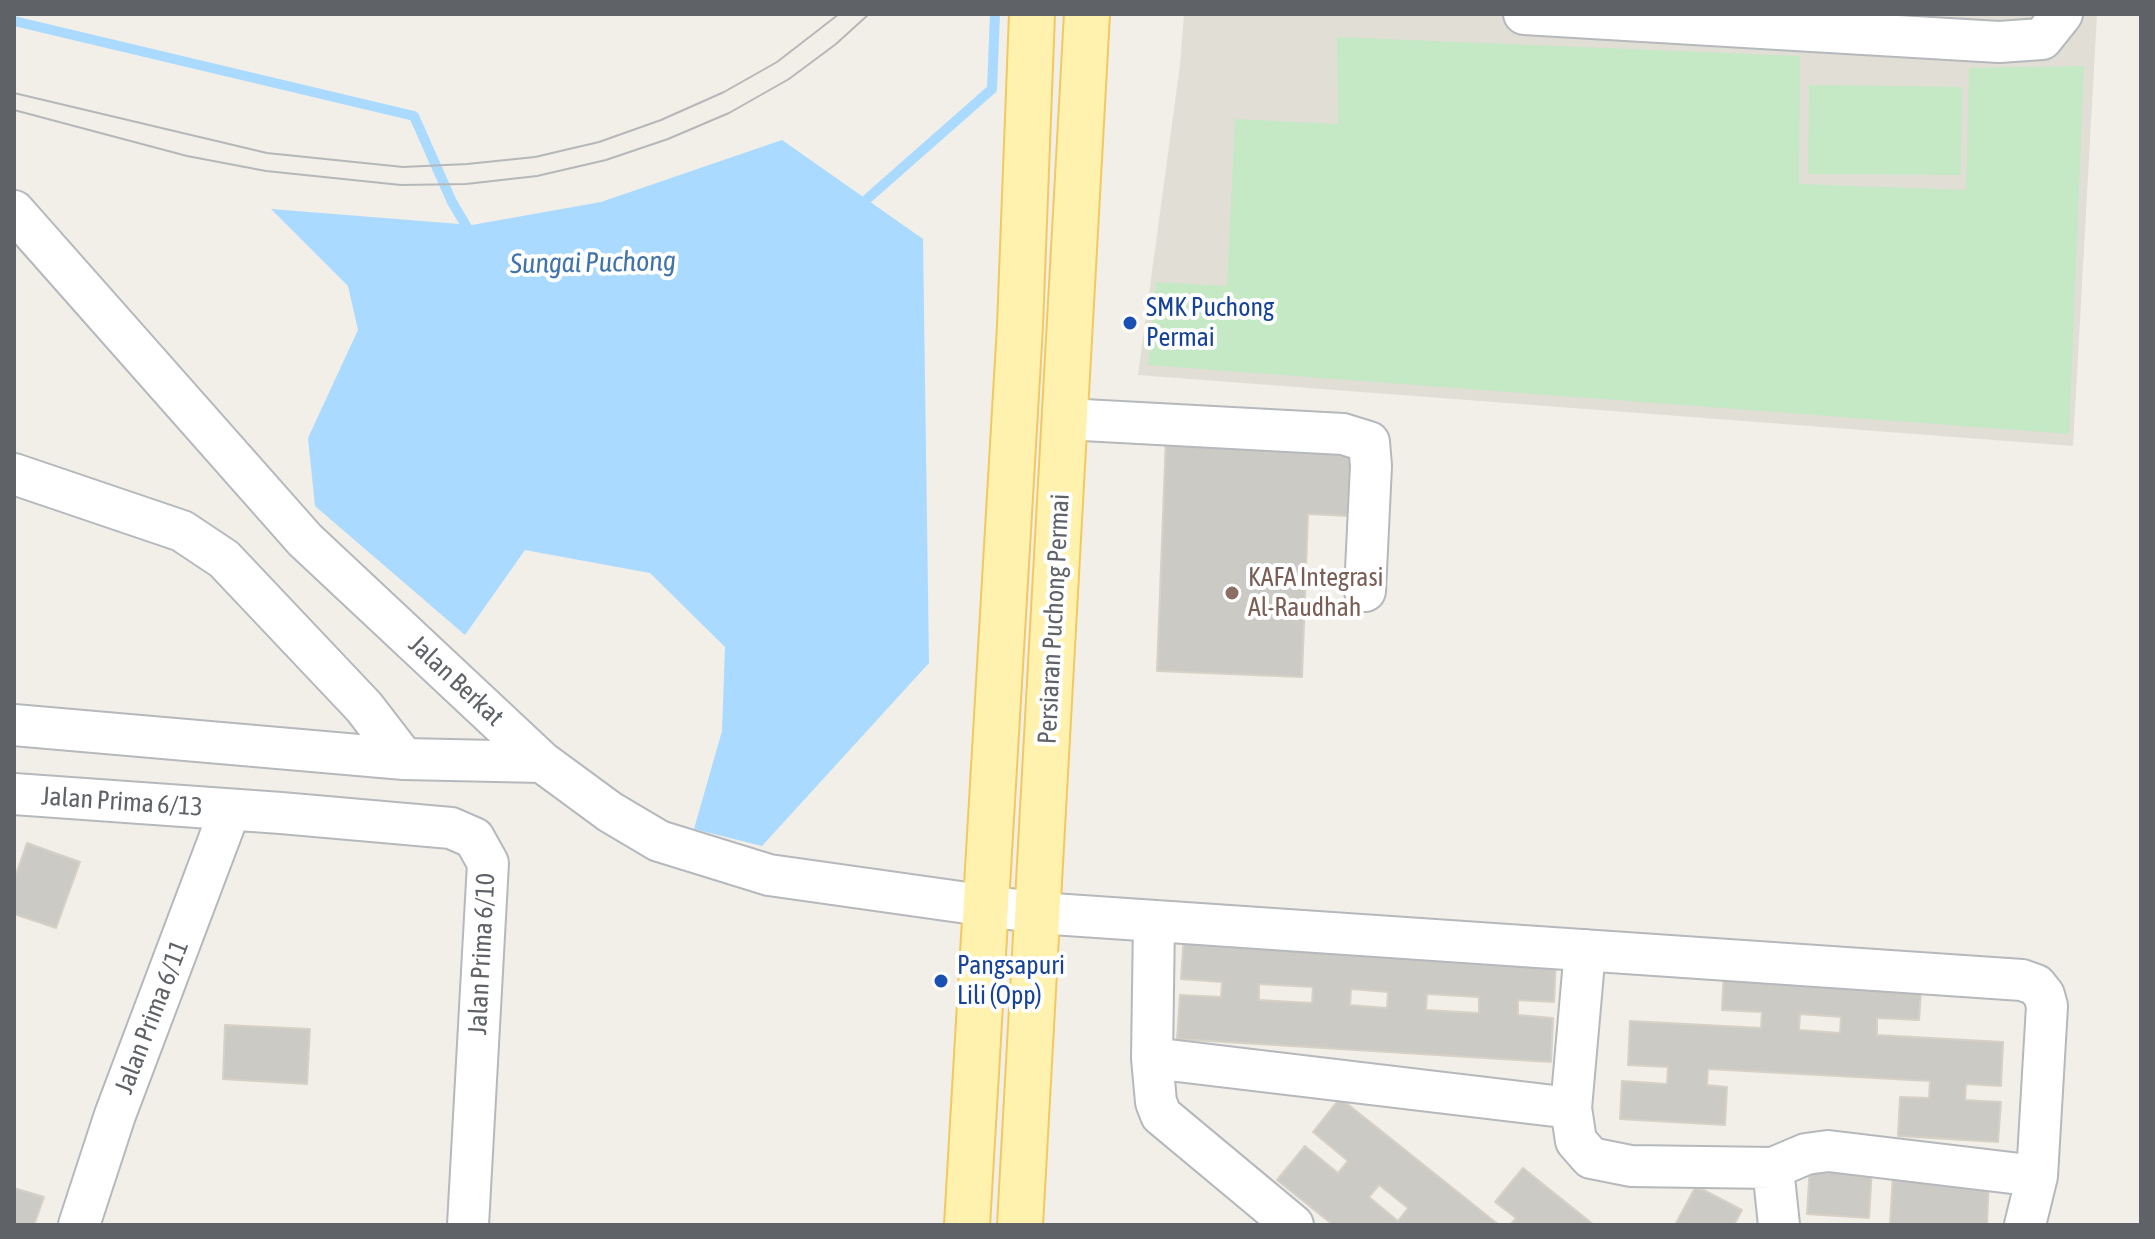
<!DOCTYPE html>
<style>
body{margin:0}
#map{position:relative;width:2155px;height:1239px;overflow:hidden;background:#f1efe8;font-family:"Asap Condensed",sans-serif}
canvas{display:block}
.frame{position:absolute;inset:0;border:16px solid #5f6368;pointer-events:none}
</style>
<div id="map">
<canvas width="2155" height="1239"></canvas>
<div class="frame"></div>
</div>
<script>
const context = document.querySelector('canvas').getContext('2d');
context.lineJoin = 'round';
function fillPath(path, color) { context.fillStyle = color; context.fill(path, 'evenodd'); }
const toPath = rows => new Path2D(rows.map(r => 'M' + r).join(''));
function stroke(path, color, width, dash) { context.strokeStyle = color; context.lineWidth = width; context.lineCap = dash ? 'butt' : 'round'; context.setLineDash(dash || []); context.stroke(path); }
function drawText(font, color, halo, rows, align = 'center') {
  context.font = font + ' "Asap Condensed",sans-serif'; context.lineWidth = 8; context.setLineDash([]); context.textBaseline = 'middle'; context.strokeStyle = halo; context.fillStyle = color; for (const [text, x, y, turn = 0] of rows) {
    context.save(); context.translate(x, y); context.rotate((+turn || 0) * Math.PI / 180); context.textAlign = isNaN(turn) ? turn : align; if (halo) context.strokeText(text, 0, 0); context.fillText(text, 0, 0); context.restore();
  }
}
fillPath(toPath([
 [1184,14,2097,14,2073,446,1138,375,1180,65]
]), '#e1ded6');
fillPath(toPath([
 [1337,37,1800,56,1799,184,1966,190,1969,68,2084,66,2069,434,1148,365,1156,282,1227,286,1235,119,1338,124],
 [1809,85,1962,87,1961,175,1808,174]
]), '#c5e8c5');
fillPath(toPath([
 [782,140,923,239,929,663,762,846,694,829,722,731,725,647,650,573,525,550,465,635,315,506,308,438,358,330,348,286,271,209,472,225,601,202]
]), '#aadaff');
stroke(toPath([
 [14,21,414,116,452,202,471,234],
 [858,207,992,89,995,14]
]), '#aadaff', 10);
const building = toPath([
 [1166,437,1351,444,1348,516,1308,514,1302,677,1157,671,1166,437],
 [27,843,80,862,56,928,14,914,14,880,27,843],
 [1184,935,1556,958,1554,1002,1518,1000,1518,1015,1553,1018,1551,1062,1177,1039,1180,995,1221,997,1222,982,1181,979,1184,935],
 [1259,984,1313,987,1312,1003,1259,1000,1259,984],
 [1351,989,1388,992,1387,1008,1350,1005,1351,989],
 [1427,994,1479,997,1479,1013,1426,1010,1427,994],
 [1724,968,1922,978,1919,1020,1877,1018,1877,1035,2003,1042,2001,1086,1966,1084,1965,1100,2001,1102,1998,1142,1898,1136,1900,1097,1929,1098,1930,1081,1708,1069,1707,1085,1727,1087,1725,1125,1620,1119,1622,1081,1667,1084,1668,1067,1628,1065,1630,1021,1761,1028,1762,1012,1722,1010,1724,968],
 [1800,1014,1841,1017,1840,1033,1799,1030,1800,1014],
 [225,1025,310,1029,307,1084,223,1079,225,1025],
 [1340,1098,1499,1225,1333,1225,1277,1180,1305,1146,1338,1173,1348,1161,1313,1132,1340,1098],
 [1379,1185,1408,1208,1398,1221,1369,1197,1379,1185],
 [1810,1164,1872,1168,1869,1218,1807,1214,1810,1164],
 [1523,1168,1594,1225,1510,1225,1516,1218,1495,1202,1523,1168],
 [1893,1173,1989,1178,1987,1225,1890,1225,1893,1173],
 [1696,1186,1742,1210,1734,1225,1675,1225,1696,1186],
 [14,1188,44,1197,34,1225,14,1225,14,1188]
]);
fillPath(building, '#cccac5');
stroke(building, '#d6d1c6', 2);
const minor = toPath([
 [1524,14,1999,42,2042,39,2062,14],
 [14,211,305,540,542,762,610,812,659,841,769,875,1038,913,2022,980,2036,985,2044,995,2047,1006,2037,1176,2025,1225],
 [1065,419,1343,434,1369,442,1371,466,1365,591],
 [14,474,182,531,224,559,364,707,404,759,542,762],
 [14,725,404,759],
 [14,794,281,813,451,828,474,838,488,863,468,1225],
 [1154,921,1152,1058,1156,1102,1161,1115,1293,1225],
 [1585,950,1571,1108,1576,1141,1591,1158,1631,1166,1773,1168,1806,1154,1828,1151,2037,1176],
 [1152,1058,1571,1108],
 [1773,1168,1779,1225],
 [79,1225,115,1115,230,810]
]);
const major = toPath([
 [967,1225,1020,326,1032,14],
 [1020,1225,1087,14]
]);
stroke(minor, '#b5b8bc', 44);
stroke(major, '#f2c960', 48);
stroke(minor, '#fff', 40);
stroke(major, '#fff2af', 44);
stroke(toPath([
 [14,93,267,153,403,167,467,164,535,157,599,142,661,120,724,92,777,62,839,14],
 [14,110,187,156,266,171,401,185,466,184,537,176,606,160,668,139,729,113,789,79,836,44,869,14]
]), '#b6b7b8', 2);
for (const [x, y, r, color] of [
 [1130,323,8,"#1a4fb4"],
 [1232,593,8,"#8d6e63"],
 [941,981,8,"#1a4fb4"]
]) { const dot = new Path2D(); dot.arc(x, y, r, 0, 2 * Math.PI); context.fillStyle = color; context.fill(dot); stroke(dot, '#fff', 3); }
drawText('26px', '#164399', '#fff', [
 ["SMK Puchong",1146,308],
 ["Permai",1146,338],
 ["Pangsapuri",957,966],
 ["Lili (Opp)",957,996]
], 'left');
drawText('26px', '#785e54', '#fff', [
 ["KAFA Integrasi",1248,578],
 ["Al-Raudhah",1248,608]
], 'left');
drawText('26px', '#5f6368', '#fff', [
 ["Persiaran Puchong Permai",1054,619,-87],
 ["Jalan Berkat",456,681,43],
 ["Jalan Prima 6/13",122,802,4],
 ["Jalan Prima 6/10",482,954,-87],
 ["Jalan Prima 6/11",152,1017,-69]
]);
drawText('italic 28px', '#4174aa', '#fff', [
 ["Sungai Puchong",593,263,-1]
]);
</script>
